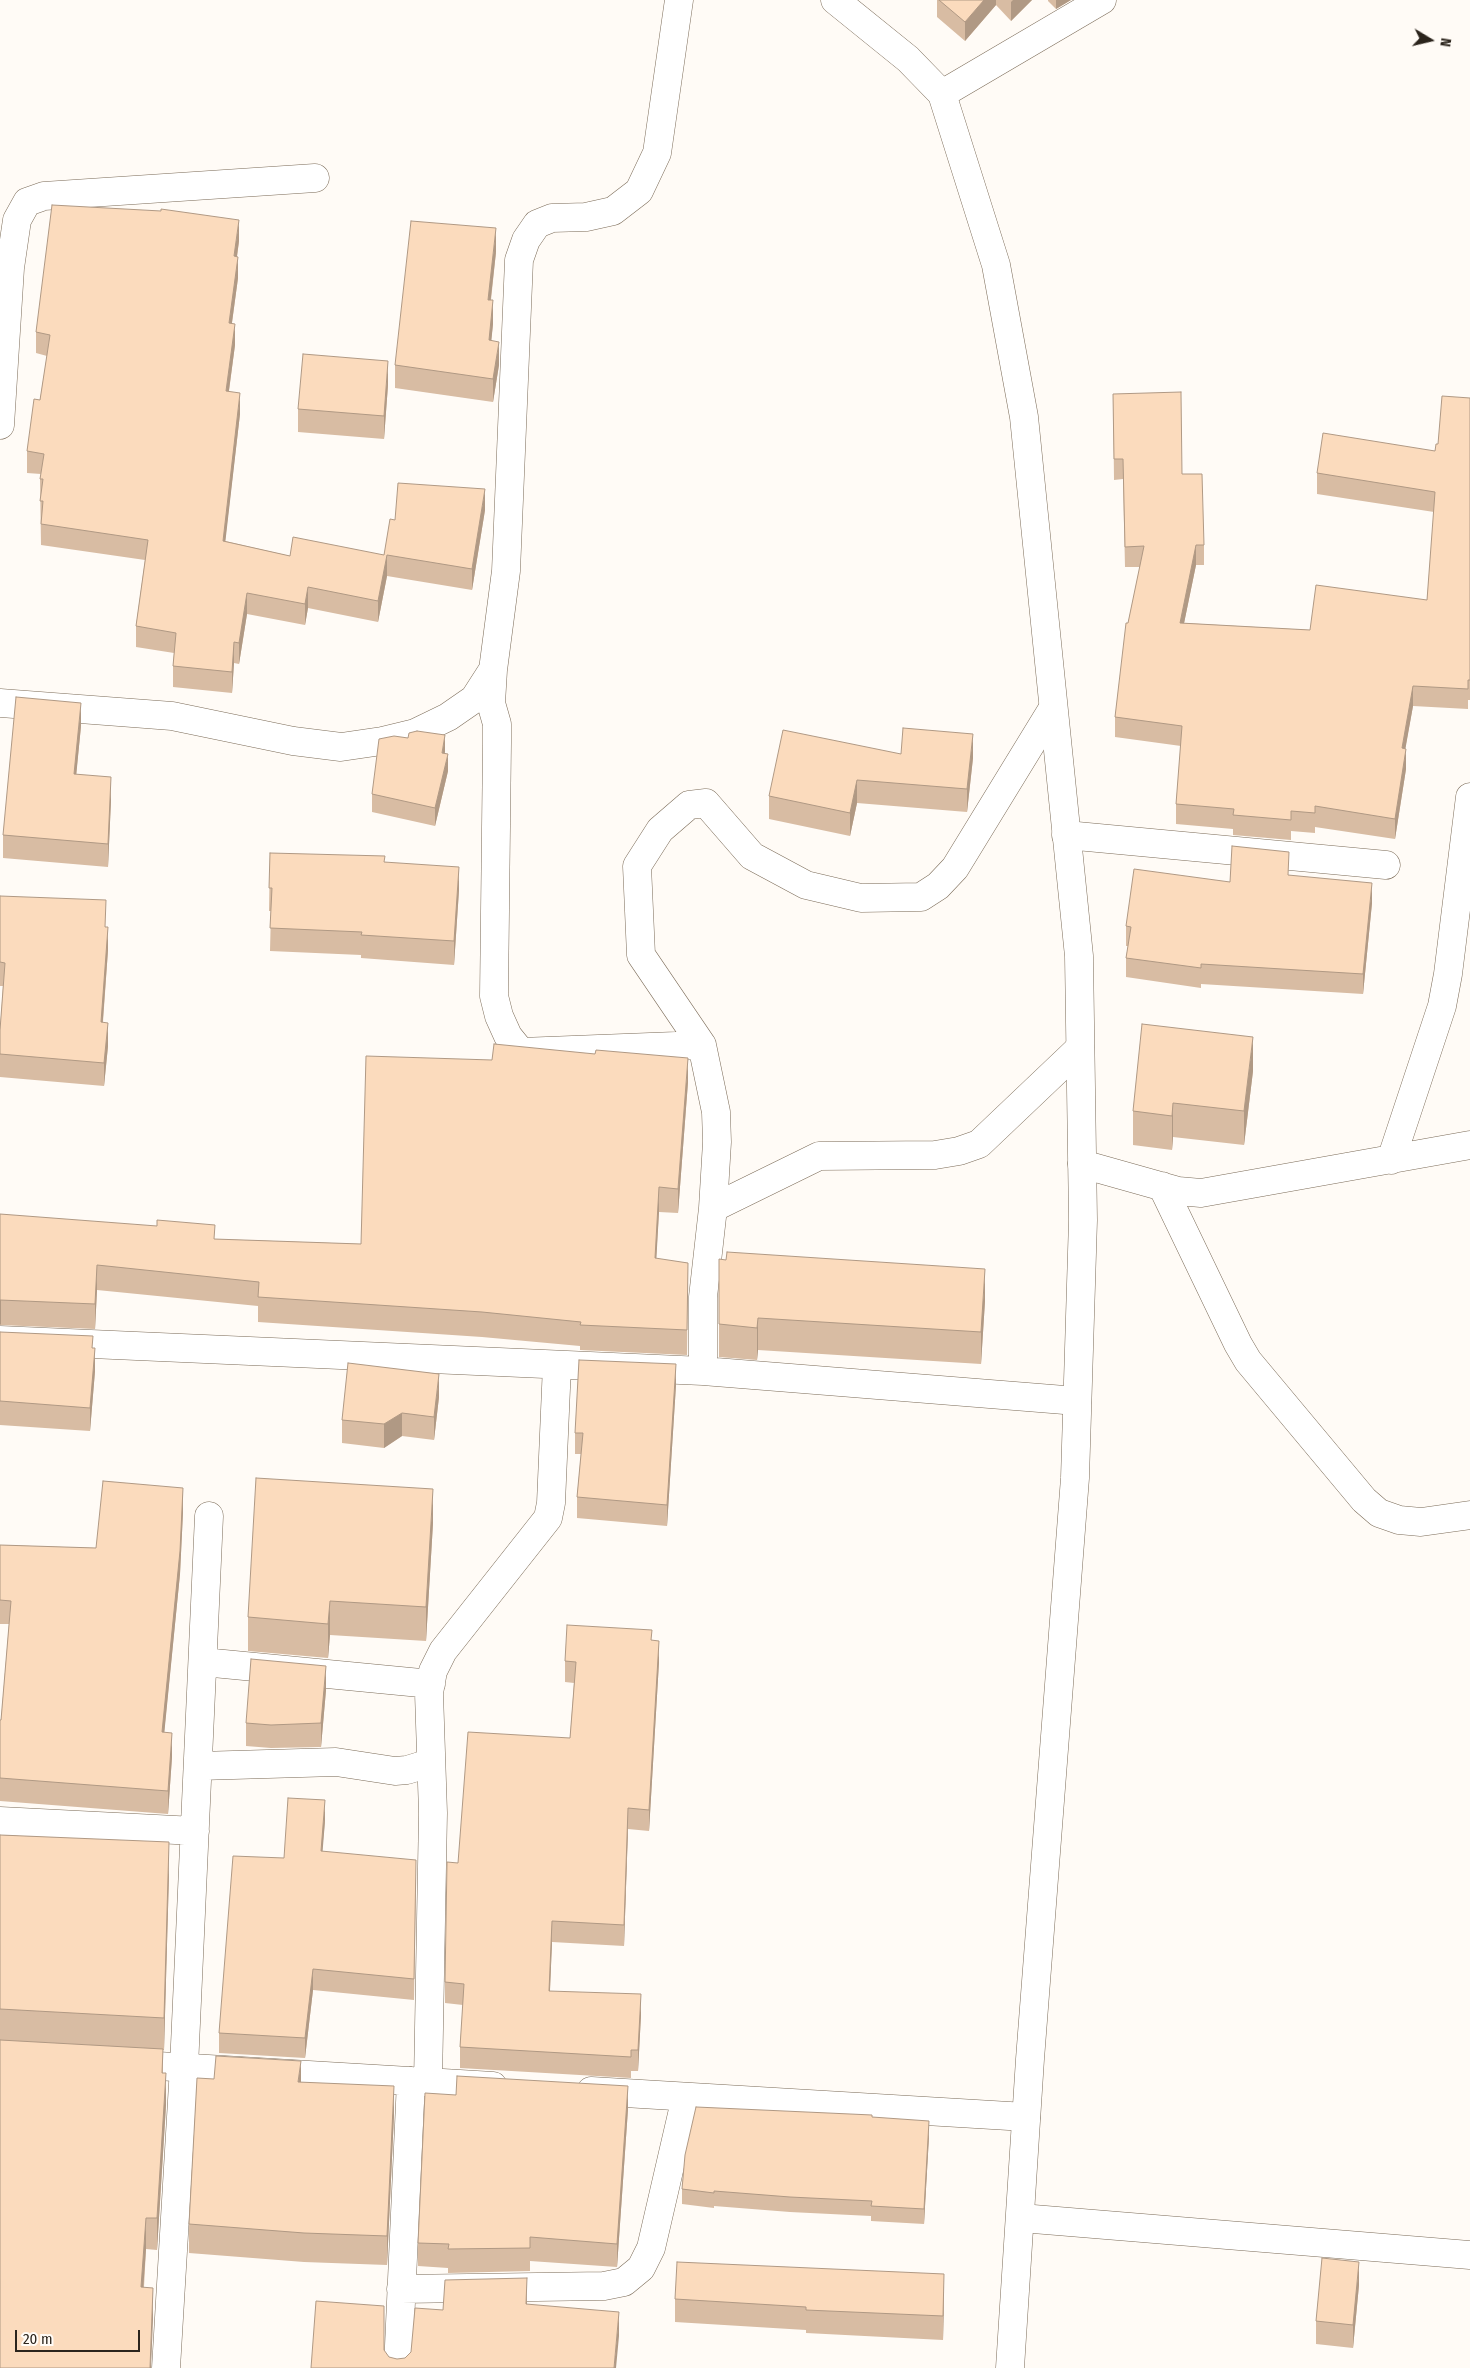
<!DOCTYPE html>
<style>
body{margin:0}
#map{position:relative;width:1470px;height:2368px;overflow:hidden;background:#fffbf6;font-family:"Fira Sans Condensed",sans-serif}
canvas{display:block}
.north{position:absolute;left:1405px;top:15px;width:50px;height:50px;-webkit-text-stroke:4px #fffbf6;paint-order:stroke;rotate:99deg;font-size:14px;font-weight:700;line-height:20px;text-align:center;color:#2b241c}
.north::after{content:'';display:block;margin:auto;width:18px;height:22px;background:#2b241c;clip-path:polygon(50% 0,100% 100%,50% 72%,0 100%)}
.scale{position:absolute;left:15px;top:2330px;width:125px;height:22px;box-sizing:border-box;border:2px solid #2b241c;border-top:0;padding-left:6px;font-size:15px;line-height:18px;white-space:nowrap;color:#2b241c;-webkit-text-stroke:4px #fffbf6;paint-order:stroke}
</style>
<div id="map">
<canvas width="1470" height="2368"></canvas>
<div class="north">N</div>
<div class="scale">20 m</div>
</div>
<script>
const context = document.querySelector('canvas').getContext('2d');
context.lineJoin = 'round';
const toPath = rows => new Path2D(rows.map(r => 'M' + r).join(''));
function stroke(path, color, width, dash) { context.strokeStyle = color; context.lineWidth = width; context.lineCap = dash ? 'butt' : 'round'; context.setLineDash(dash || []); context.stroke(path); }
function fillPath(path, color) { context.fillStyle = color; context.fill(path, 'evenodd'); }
const minor = toPath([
 [679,0,657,153,639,191,613,211,586,217,552,218,537,224,526,240,519,260,506,571,493,670,491,703,497,724,497,743,494,996,499,1016,508,1036,521,1052,702,1045,716,1112,717,1142,713,1208,819,1156,935,1155,959,1151,979,1144,1080,1048],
 [942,94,1102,0],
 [0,425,10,268,17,220,27,202,44,196,315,178],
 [0,703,172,716,293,741,341,747,382,741,415,733,448,717,474,699,492,671],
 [1066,835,1386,865],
 [702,1045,641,955,637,866,660,830,689,805,706,803,752,856,806,885,861,898,921,897,938,886,955,868,1053,708],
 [1391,1160,1442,1006,1448,974,1470,797],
 [1082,1164,1178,1191,1201,1193,1470,1145],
 [1162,1186,1238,1344,1248,1361,1364,1500,1379,1513,1399,1520,1421,1522,1470,1515],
 [0,1340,703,1371,703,1297,713,1208],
 [703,1371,1077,1401],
 [203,1662,431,1684],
 [199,1766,336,1762,395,1771,407,1770,430,1763],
 [0,1821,195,1831],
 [124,2064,493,2086],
 [428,2082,433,1813,429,1693,433,1671,443,1651,548,1518,551,1503,557,1365],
 [591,2091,1026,2117],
 [1021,2218,1470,2255],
 [401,2289,604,2286,624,2282,641,2268,651,2248,686,2097],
 [166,2368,184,2067,209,1516],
 [398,2368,411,2081]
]);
const tertiary = toPath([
 [835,0,908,59,942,94,996,265,1024,417,1079,956,1083,1220,1075,1478,1030,2059,1010,2368]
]);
stroke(minor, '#7c6c59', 29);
stroke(tertiary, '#7c6c59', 29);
stroke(minor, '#fff', 28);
stroke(tertiary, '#fff', 28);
fillPath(toPath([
 [937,0,1032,0,1011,21,996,5,965,41,937,17],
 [1048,0,1071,0,1056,9,1048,1],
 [239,241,237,257,238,278,232,323,235,345,229,391,240,414,225,541,290,556,384,555,395,520,485,510,472,590,387,576,378,622,308,608,305,625,247,614,239,664,234,663,232,693,173,687,173,666,174,653,136,647,136,626,145,560,41,545,40,479,41,474,27,473,27,451,40,400,47,356,36,353,36,332],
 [496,252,491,300,493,324,491,341,499,365,493,402,395,388,395,365],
 [388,385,384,439,298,432,298,409],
 [1113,394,1182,474,1204,545,1204,565,1196,565,1184,623,1310,630,1427,600,1434,512,1317,494,1317,473,1435,451,1438,444,1470,398,1470,700,1468,700,1468,709,1413,706,1405,749,1406,769,1395,839,1315,827,1315,833,1291,831,1291,840,1233,835,1233,829,1176,824,1176,804,1181,746,1115,737,1115,717,1128,623,1140,567,1125,567,1123,479,1114,480],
 [81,726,76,775,111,800,108,867,3,858,3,835],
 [445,753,448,771,435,826,372,812,372,794],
 [901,754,973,758,967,812,857,803,850,836,769,819,769,796],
 [270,853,385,862,459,890,454,965,361,958,361,955,270,951,271,911,269,911],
 [1289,875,1372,903,1363,994,1201,984,1201,988,1126,977,1126,958,1128,946,1126,946,1126,926,1230,882],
 [0,896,106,927,108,950,103,1022,108,1046,104,1086,0,1077,0,1030,3,986,0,986],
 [1253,1071,1244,1145,1173,1137,1172,1150,1133,1145,1133,1111],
 [688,1082,678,1213,659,1212,656,1259,688,1263,687,1355,580,1350,580,1346,482,1337,258,1322,258,1306,97,1290,95,1329,0,1325,0,1214,215,1239,361,1244],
 [719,1266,985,1301,981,1364,758,1350,757,1360,719,1357],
 [0,1332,93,1348,95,1371,90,1431,0,1425],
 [676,1385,667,1526,577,1518,577,1497,581,1454,575,1454,575,1433],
 [439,1397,434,1440,402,1436,384,1448,342,1443,342,1420],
 [183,1512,180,1574,164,1733,172,1757,168,1814,0,1801,0,1720,1,1720,9,1624,0,1624,0,1545,96,1548],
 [433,1523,426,1641,330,1635,328,1658,248,1651,248,1617],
 [652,1640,659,1662,649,1831,628,1829,624,1946,552,1942,550,1991,641,2015,638,2071,631,2071,631,2078,460,2068,460,2047,463,2005,445,2003,445,1982,570,1738,574,1683,565,1682,565,1661],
 [326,1690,321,1747,271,1748,246,1746,246,1723],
 [325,1821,322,1851,416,1880,414,2000,313,1990,305,2058,219,2053,219,2033,284,1858],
 [0,1835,169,1874,164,2050,163,2050,163,2073,166,2105,157,2250,146,2249,144,2287,153,2320,0,2368],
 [301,2082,394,2115,387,2265,304,2262,189,2253,189,2224],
 [628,2109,617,2267,530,2261,530,2271,448,2273,448,2268,418,2266,418,2243],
 [872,2117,929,2136,924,2224,871,2221,871,2216,790,2212,714,2206,714,2208,682,2204,682,2189],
 [1359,2285,1353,2348,1316,2344,1316,2321],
 [944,2298,943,2340,806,2333,806,2330,675,2322,675,2299]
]), '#d8bca3');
fillPath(toPath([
 [984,0,996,0,996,5,965,41,965,22],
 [1013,0,1032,0,1011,21,1011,2],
 [1056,0,1071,0,1056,9],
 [239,220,239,241,234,277,234,256],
 [496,228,496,252,488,323,488,300],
 [238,257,238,278,229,344,229,323],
 [493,300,493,324,489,364,489,340],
 [235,324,235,345,226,412,226,391],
 [499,342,499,365,493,402,493,379],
 [388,361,388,385,384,439,384,416],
 [240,393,240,414,223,562,223,541],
 [485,489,485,510,472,590,472,569],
 [1196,545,1196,565,1180,643,1180,623],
 [387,555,387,576,378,622,378,601],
 [308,587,308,608,305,625,305,604],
 [247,593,247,614,239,664,239,643],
 [234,642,234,663,232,693,232,672],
 [1413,686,1413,706,1402,768,1402,748],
 [81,703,81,726,74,798,74,774],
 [973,734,973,758,967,812,967,789],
 [445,735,445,752,442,771,442,753],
 [1406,749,1406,769,1395,839,1395,819],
 [448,754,448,771,435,826,435,808],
 [111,777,111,800,108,867,108,844],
 [857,780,857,803,850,836,850,813],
 [459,867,459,890,454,965,454,941],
 [1372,883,1372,903,1363,994,1363,974],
 [108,927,108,950,101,1045,101,1022],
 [108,1023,108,1046,104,1086,104,1063],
 [1253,1037,1253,1071,1244,1145,1244,1111],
 [688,1058,688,1082,678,1213,678,1189],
 [1173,1103,1173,1137,1172,1150,1172,1116],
 [659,1187,659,1212,655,1283,655,1258],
 [97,1265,97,1290,95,1329,95,1304],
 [985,1269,985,1301,981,1364,981,1332],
 [0,1300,1,1300,1,1324,0,1325],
 [758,1318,758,1350,757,1360,757,1328],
 [95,1348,95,1371,90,1431,90,1408],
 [676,1364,676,1385,667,1526,667,1505],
 [439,1374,439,1397,434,1440,434,1417],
 [402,1413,402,1436,384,1448,384,1424],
 [183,1488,183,1512,180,1574,162,1756,162,1732],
 [433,1489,433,1523,426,1641,426,1607],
 [330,1601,330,1635,328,1658,328,1624],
 [659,1641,659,1662,649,1831,649,1810],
 [326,1666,326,1690,321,1747,321,1723],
 [172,1733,172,1757,168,1814,168,1791],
 [325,1800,325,1821,321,1871,321,1851],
 [628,1808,628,1829,624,1946,624,1925],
 [169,1842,169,1874,164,2050,164,2018],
 [552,1921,552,1942,549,2012,549,1991],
 [313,1969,313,1990,305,2058,305,2038],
 [641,1994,641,2015,638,2071,638,2050],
 [301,2061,301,2090,298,2082],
 [166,2073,166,2105,157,2250,157,2218],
 [394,2086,394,2115,387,2265,387,2236],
 [628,2086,628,2109,617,2267,617,2244],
 [929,2121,929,2136,924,2224,924,2209],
 [146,2218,146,2249,141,2319,141,2287],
 [1359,2262,1359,2285,1353,2348,1353,2325],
 [944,2274,944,2298,943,2340,943,2316],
 [527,2278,527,2303,526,2329,526,2304],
 [153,2288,153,2320,151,2368,150,2368],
 [619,2312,619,2336,616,2368,614,2368]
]), '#b09984');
const building = toPath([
 [939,0,984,0,965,22,939,0],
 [52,205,161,211,161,209,239,220,234,256,238,257,229,323,235,324,226,391,240,393,223,541,290,556,293,537,384,555,390,519,395,520,398,483,485,489,472,569,387,555,378,601,308,587,305,604,247,593,239,643,234,642,232,672,173,666,176,633,136,626,148,540,41,524,43,501,40,501,43,479,40,479,44,454,27,451,34,399,40,400,50,335,36,332,52,205],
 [411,221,496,228,488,300,493,300,489,340,499,342,493,379,395,365,411,221],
 [303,354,388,361,384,416,298,409,303,354],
 [1181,392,1182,474,1202,474,1204,545,1196,545,1180,623,1310,630,1316,585,1427,600,1435,492,1317,473,1323,433,1435,451,1436,444,1438,444,1442,396,1470,398,1470,680,1468,680,1468,689,1413,686,1402,748,1406,749,1395,819,1315,806,1315,813,1291,811,1291,820,1233,815,1234,809,1176,804,1182,726,1115,717,1126,623,1128,623,1144,546,1125,547,1123,459,1114,459,1113,394,1181,392],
 [16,697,81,703,74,774,111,777,108,844,3,835,16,697],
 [903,728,973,734,967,789,857,780,850,813,769,796,783,730,901,754,903,728],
 [417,731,445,735,442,753,448,754,435,808,372,794,379,739,394,736,408,738,409,733,417,731],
 [1232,846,1289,852,1288,875,1372,883,1363,974,1201,964,1201,968,1126,958,1131,927,1126,926,1134,869,1230,882,1232,846],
 [270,853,385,856,384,862,459,867,454,941,361,935,362,932,270,928,272,888,269,888,270,853],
 [0,896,106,900,105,927,108,927,101,1022,108,1023,104,1063,0,1054,0,1030,5,963,0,962,0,896],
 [1142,1024,1253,1037,1244,1111,1173,1103,1172,1116,1133,1111,1142,1024],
 [494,1044,595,1054,596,1050,688,1058,678,1189,659,1187,655,1258,688,1263,687,1330,580,1325,581,1322,482,1312,258,1297,259,1282,97,1265,95,1304,0,1300,0,1214,157,1226,157,1220,215,1225,214,1239,361,1244,366,1056,492,1060,494,1044],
 [727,1252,985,1269,981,1332,758,1318,757,1328,719,1324,719,1259,726,1260,727,1252],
 [0,1332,93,1336,92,1348,95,1348,90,1408,0,1401,0,1332],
 [579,1360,676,1364,667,1505,577,1497,583,1433,575,1433,579,1360],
 [348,1363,439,1374,434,1417,402,1413,384,1424,342,1420,348,1363],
 [256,1478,433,1489,426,1607,330,1601,328,1624,248,1617,256,1478],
 [103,1481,183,1488,180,1551,162,1732,172,1733,168,1791,0,1778,0,1720,1,1720,11,1601,0,1600,0,1545,96,1548,103,1481],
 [567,1625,652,1630,651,1640,659,1641,649,1810,628,1808,624,1925,552,1921,549,1991,641,1994,638,2050,631,2050,631,2057,460,2047,464,1984,445,1982,447,1862,458,1863,468,1732,570,1738,576,1662,565,1661,567,1625],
 [251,1659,326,1666,321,1723,271,1725,246,1723,251,1659],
 [288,1798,325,1800,321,1851,416,1860,414,1979,313,1969,305,2038,219,2033,233,1856,284,1858,288,1798],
 [0,1835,169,1842,164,2018,0,2009,0,1835],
 [0,2040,163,2049,162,2073,166,2073,157,2218,146,2218,141,2287,153,2288,150,2368,0,2368,0,2040],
 [216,2056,301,2061,298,2082,394,2086,387,2236,304,2233,189,2224,197,2078,214,2079,216,2056],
 [457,2076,628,2086,617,2244,530,2237,530,2248,448,2249,449,2244,418,2243,425,2093,456,2095,457,2076],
 [696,2107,872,2115,872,2117,929,2121,924,2209,871,2206,872,2201,790,2197,714,2191,714,2193,682,2189,685,2155,696,2107],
 [1322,2258,1359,2262,1353,2325,1316,2321,1322,2258],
 [677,2262,944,2274,943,2316,806,2310,806,2307,675,2299,677,2262],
 [527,2278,526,2304,619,2312,614,2368,311,2368,316,2301,384,2306,384,2350,389,2357,397,2359,405,2358,411,2352,415,2308,443,2310,445,2280,527,2278]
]);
fillPath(building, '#fbdbbd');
stroke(building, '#b09984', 1);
</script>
